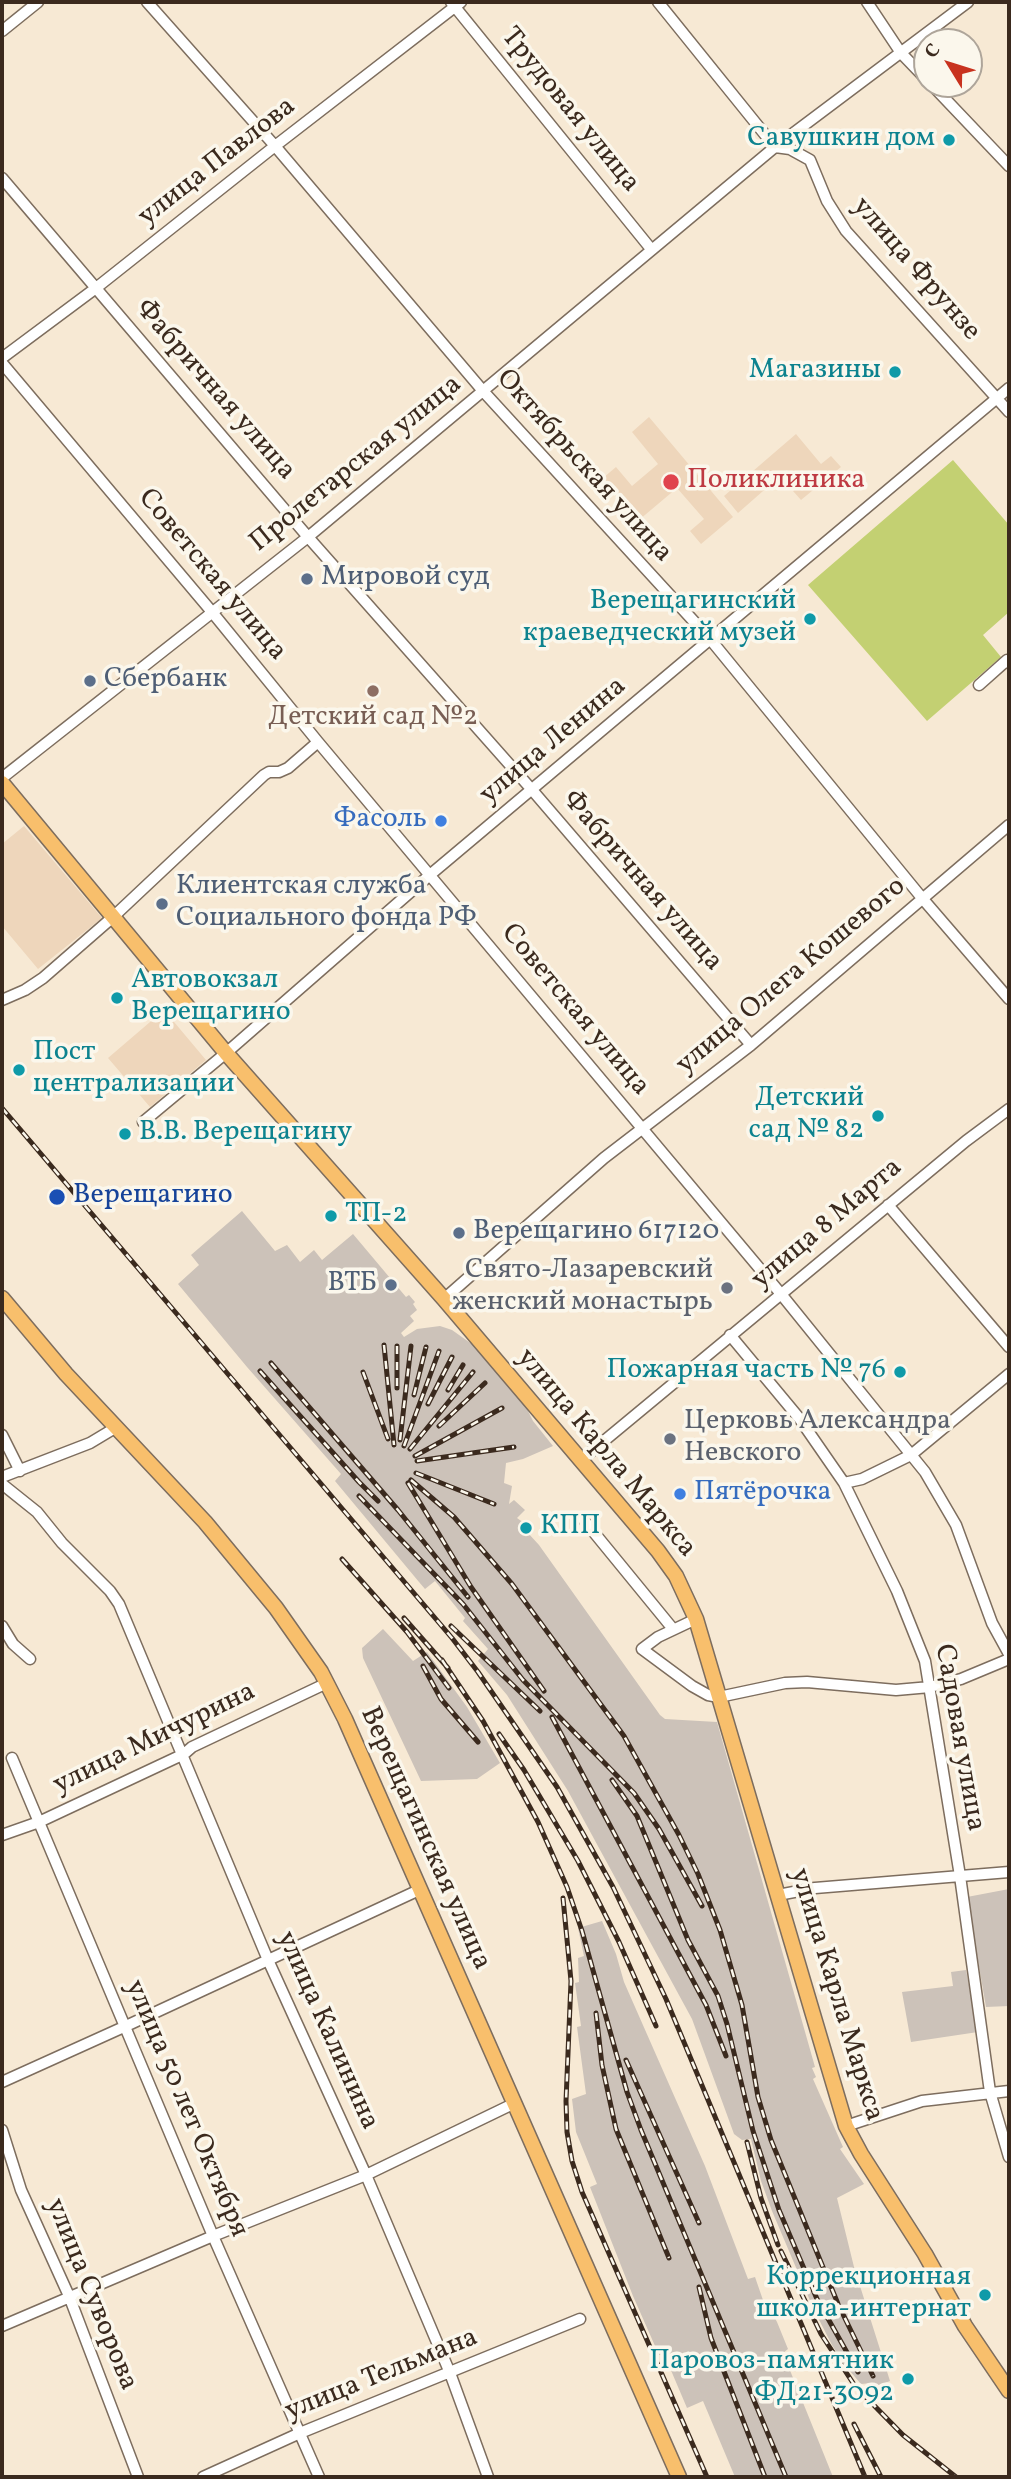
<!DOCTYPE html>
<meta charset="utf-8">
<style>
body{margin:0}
#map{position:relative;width:1011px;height:2479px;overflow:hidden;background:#f7e9d4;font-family:Vollkorn,serif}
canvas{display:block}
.frame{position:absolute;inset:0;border:4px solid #3b2a1e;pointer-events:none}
.north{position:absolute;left:913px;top:28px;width:70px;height:70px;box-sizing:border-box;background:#fbf7ec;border:2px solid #aea59a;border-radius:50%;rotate:308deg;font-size:19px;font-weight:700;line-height:28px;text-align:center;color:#3b2a1e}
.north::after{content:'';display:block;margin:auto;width:24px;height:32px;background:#c8321e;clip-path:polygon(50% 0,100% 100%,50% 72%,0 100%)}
</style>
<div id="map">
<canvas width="1011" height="2479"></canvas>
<div class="frame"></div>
<div class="north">С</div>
</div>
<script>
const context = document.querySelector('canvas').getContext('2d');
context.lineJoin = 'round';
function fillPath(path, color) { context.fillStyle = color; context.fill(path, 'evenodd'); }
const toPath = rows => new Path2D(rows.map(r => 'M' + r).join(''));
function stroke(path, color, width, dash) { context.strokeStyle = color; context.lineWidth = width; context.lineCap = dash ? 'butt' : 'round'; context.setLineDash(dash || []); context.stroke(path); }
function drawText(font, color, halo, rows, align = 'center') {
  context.font = font + ' Vollkorn,serif'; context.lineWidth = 7; context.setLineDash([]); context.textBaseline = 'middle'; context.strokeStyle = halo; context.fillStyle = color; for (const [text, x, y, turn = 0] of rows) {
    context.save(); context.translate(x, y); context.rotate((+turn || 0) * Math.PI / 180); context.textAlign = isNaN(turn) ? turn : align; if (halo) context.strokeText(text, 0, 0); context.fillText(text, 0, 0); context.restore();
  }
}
fillPath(toPath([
 [649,417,733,517,701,544,690,531,704,519,677,488,639,520,603,478,616,467,632,486,658,464,632,432],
 [796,434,821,464,831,456,841,467,801,500,793,491,800,485,787,470,738,513,724,496],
 [24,826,102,918,38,969,2,926,2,844],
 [164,1010,206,1060,150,1107,108,1058]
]), '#eed6bb');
fillPath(toPath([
 [242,1211,275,1251,287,1245,300,1262,314,1250,322,1260,353,1234,406,1297,409,1295,415,1302,413,1304,417,1310,410,1316,414,1321,401,1333,404,1337,417,1329,440,1326,452,1330,476,1347,523,1401,533,1421,553,1446,523,1459,506,1463,504,1483,512,1486,509,1504,514,1500,525,1510,517,1518,531,1528,528,1533,539,1545,660,1715,665,1719,717,1722,815,2067,812,2068,816,2077,813,2079,843,2147,840,2149,864,2184,837,2198,854,2267,890,2381,877,2386,872,2383,861,2384,843,2363,832,2345,814,2310,772,2211,761,2181,751,2139,742,2140,734,2134,692,2019,568,1791,507,1695,478,1661,488,1649,463,1621,465,1618,435,1581,425,1589,419,1582,335,1481,341,1474,247,1367,178,1284,199,1265,191,1255],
 [383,1629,413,1661,427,1652,467,1707,500,1763,477,1779,421,1781,363,1658,362,1648],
 [1009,1889,1009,2006,986,2007,967,1897],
 [602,1921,616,1954,624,1982,705,2166,748,2279,755,2277,764,2303,767,2303,777,2322,788,2349,783,2353,833,2477,735,2477,703,2401,687,2408,670,2368,666,2365,668,2364,664,2354,659,2355,633,2296,590,2187,597,2184,576,2132,572,2099,586,2094,577,2027,581,2026,575,1983,579,1982,578,1958,584,1956,578,1928],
 [966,1970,978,2032,911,2042,902,1992,953,1986,951,1972]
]), '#ccc2b9');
fillPath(toPath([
 [953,460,1009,525,1009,612,983,635,1001,657,927,721,808,585]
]), '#c3d072');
const minor = toPath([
 [147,2,275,146,483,391,710,639,922,898,1009,999],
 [451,2,651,249],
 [658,2,775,147,790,149,810,160,827,201,846,231,1009,412],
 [867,2,901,53,927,80],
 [2,31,38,2],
 [931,84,1009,166],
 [2,178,308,537,533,791,751,1045],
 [2,358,96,288,275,146,461,2],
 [2,363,212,612,318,742,781,1294,925,1472,956,1525,992,1623,1009,1654],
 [979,685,1007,660,1009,663],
 [2,778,308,537,775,147,968,2],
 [2,1000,25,990,43,978,113,917,264,775,269,772,279,772,288,768,318,742],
 [143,1122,226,1053,431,874,1009,388],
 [888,1205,1009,1347],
 [444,1299,604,1158,751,1045,1009,825],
 [730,1335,799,1418,844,1483,897,1591,925,1661,960,1876,990,2092,1009,2157],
 [2,1435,20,1471],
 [581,1460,966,1141,1009,1109],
 [2,1477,90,1443,115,1428],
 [844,1483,862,1479,911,1455,1009,1374],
 [2,1484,37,1512,62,1543,110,1591,119,1604,268,1960,366,2175,450,2373,488,2477],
 [583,1519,673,1629],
 [696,1619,658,1637,642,1649,692,1686,708,1695,719,1697,785,1683,807,1682,896,1690,930,1687,961,1679,1009,1659],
 [2,1626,13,1644,30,1659],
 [12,1758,213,2236,319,2477],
 [2,1835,39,1822,184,1754,192,1747,327,1683],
 [778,1895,815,1888,1009,1872],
 [2,2082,126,2026,419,1890],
 [846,2126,922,2101,1009,2091],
 [2,2130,21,2190,69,2296,138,2477],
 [2,2326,213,2236,366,2175,515,2103],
 [203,2477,300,2433,580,2319]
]);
const major = toPath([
 [2,783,226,1053,444,1299,658,1551,676,1576,696,1619,846,2126,861,2154,925,2254,965,2326,1009,2391],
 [2,1298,66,1374,205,1522,276,1608,321,1672,345,1719,679,2477]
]);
stroke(minor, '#7d6d5e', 13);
stroke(major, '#7d6d5e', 17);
stroke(minor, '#fff', 10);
stroke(major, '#f8bf6c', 14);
const rail = toPath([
 [2,1108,452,1638,478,1672,557,1787,613,1887,666,1999,865,2477],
 [384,1345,394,1445],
 [397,1346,397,1388],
 [271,1363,398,1510,468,1597],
 [260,1371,359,1482,378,1501],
 [363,1372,388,1439],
 [448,1390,463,1365],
 [414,1395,426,1347],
 [428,1404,452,1357],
 [439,1426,485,1383],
 [400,1440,411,1346],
 [404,1446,439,1351],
 [410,1449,473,1372],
 [415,1456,502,1408],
 [417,1461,514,1447],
 [416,1473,494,1504],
 [411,1480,454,1517,512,1584,624,1736,679,1835,698,1874,720,1930,742,2005,758,2097,771,2140,838,2304,873,2376],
 [408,1483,471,1587,544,1691],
 [359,1496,463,1604,523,1680,634,1793,659,1829,702,1906],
 [342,1559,407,1632,449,1688],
 [404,1618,448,1668],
 [451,1626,540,1711],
 [442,1660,483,1721,538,1822,567,1887,582,1931,627,2092,641,2130,786,2477],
 [423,1666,441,1699,478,1742],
 [552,1717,706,2005,726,2056],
 [499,1734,524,1770,578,1861,619,1942,656,2026],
 [612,1780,637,1816,688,1940,718,1996,727,2024,753,2131,779,2210,817,2299,858,2372],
 [563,1898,571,1981,566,2101,567,2132,572,2161,582,2192,707,2477],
 [596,2013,602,2065,616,2129,669,2258],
 [626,2060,699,2223],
 [747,2142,761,2198,778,2245],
 [781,2251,821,2334,855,2386,903,2435,956,2477],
 [699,2287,711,2338,765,2477],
 [854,2424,881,2477]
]);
stroke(rail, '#3b2a1e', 5);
stroke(rail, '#fbf7ec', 2.5, [8]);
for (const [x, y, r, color] of [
 [949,140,7,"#0f9aa8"],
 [895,372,7,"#0f9aa8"],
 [671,482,9,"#e0444e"],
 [307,579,7,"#5c6f8a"],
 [810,619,7,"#0f9aa8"],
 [90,681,7,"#5c6f8a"],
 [373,691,7,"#8d6e63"],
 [441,821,7,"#3f7fe0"],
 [162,904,7,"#5c6f8a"],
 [117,998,7,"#0f9aa8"],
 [19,1070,7,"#0f9aa8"],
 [878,1116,7,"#0f9aa8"],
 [125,1134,7,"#0f9aa8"],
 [57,1197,9,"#1a4fb4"],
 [331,1216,7,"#0f9aa8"],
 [459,1233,7,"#5c6f8a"],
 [391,1285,7,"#5c6f8a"],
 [727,1288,7,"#6b7280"],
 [900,1372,7,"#0f9aa8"],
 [670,1439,7,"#6b7280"],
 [680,1494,7,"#3f7fe0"],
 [526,1528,7,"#0f9aa8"],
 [985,2295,7,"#0f9aa8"],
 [908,2379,7,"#0f9aa8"]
]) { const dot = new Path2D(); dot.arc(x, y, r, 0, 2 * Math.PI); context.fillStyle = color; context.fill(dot); stroke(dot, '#fbf7ec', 2.5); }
drawText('28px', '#3b2a1e', '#fbf7ec', [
 ["Трудовая улица",569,111,51],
 ["улица Павлова",218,163,-38],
 ["улица Фрунзе",915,270,49],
 ["Фабричная улица",214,391,49],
 ["Пролетарская улица",357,465,-39],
 ["Октябрьская улица",583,467,48],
 ["Советская улица",211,576,50],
 ["улица Ленина",554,742,-40],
 ["Фабричная улица",641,882,49],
 ["улица Олега Кошевого",792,977,-40],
 ["Советская улица",574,1011,50],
 ["улица 8 Марта",828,1225,-40],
 ["улица Карла Маркса",605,1454,50],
 ["Садовая улица",958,1738,80],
 ["улица Мичурина",155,1740,-26],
 ["Верещагинская улица",424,1839,66],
 ["улица Карла Маркса",835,1995,73],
 ["улица Калинина",326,2031,66],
 ["улица 50 лет Октября",185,2109,67],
 ["улица Суворова",90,2295,68],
 ["улица Тельмана",382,2376,-22]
]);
drawText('28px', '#0d838f', '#fbf7ec', [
 ["Савушкин дом",935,140],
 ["Магазины",881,372],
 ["Верещагинский",796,603],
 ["краеведческий музей",796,635],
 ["Автовокзал",131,982,"left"],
 ["Верещагино",131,1014,"left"],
 ["Пост",33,1054,"left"],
 ["централизации",33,1086,"left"],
 ["Детский",864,1100],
 ["сад № 82",864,1132],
 ["В.В. Верещагину",139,1134,"left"],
 ["ТП-2",345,1216,"left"],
 ["Пожарная часть № 76",886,1372],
 ["КПП",540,1528,"left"],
 ["Коррекционная",971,2279],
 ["школа-интернат",971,2311],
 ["Паровоз-памятник",894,2363],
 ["ФД21-3092",894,2395]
], 'right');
drawText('28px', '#be3a42', '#fbf7ec', [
 ["Поликлиника",687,482]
], 'left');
drawText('28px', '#4e5e75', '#fbf7ec', [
 ["Мировой суд",321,579],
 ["Сбербанк",104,681],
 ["Клиентская служба",176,888],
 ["Социального фонда РФ",176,920],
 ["Верещагино 617120",473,1233],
 ["ВТБ",377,1285,"right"]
], 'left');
drawText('28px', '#785e54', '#fbf7ec', [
 ["Детский сад №2",373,719]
]);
drawText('28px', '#366cbe', '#fbf7ec', [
 ["Фасоль",427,821],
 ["Пятёрочка",694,1494,"left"]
], 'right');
drawText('28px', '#164399', '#fbf7ec', [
 ["Верещагино",73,1197]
], 'left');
drawText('28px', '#5b616d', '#fbf7ec', [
 ["Свято-Лазаревский",713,1272],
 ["женский монастырь",713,1304],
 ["Церковь Александра",684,1423,"left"],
 ["Невского",684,1455,"left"]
], 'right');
</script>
